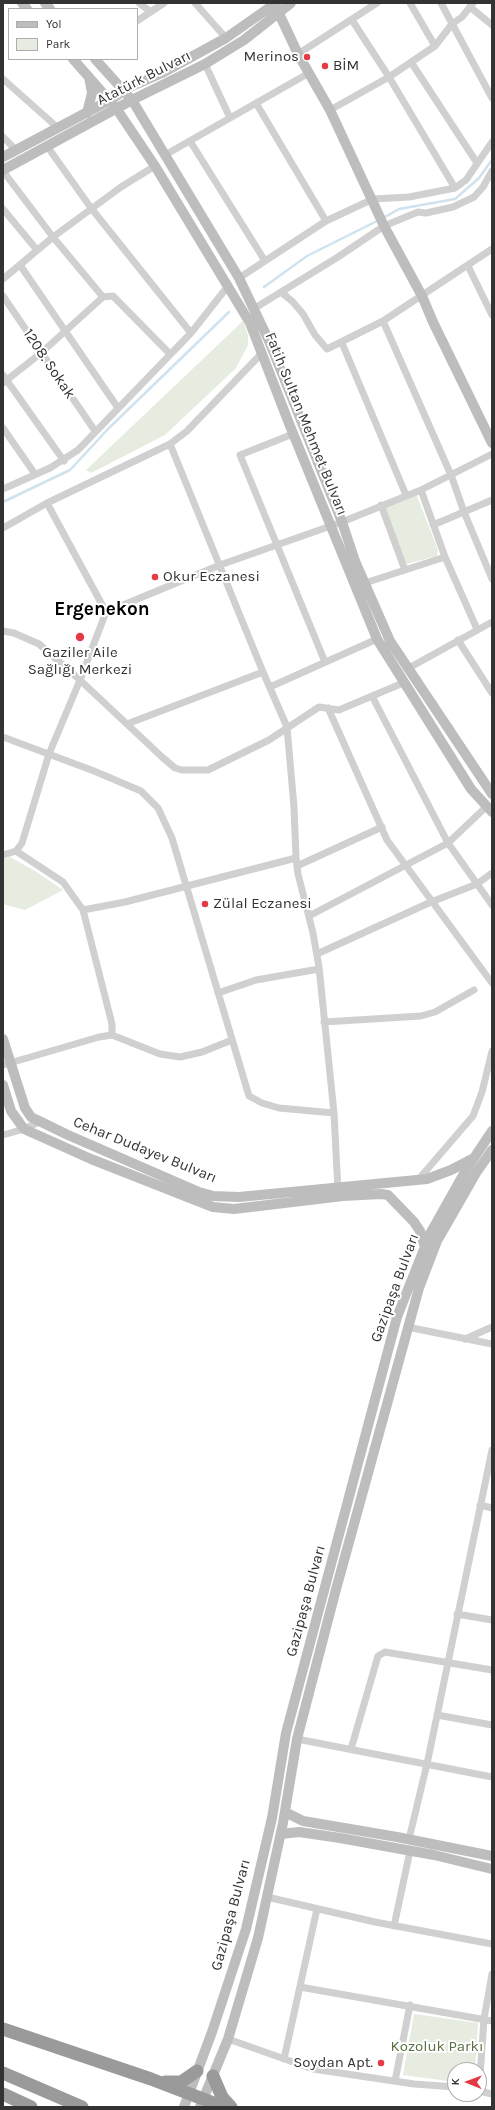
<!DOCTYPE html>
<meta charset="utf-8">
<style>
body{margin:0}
#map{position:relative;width:495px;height:2110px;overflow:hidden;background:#fff;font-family:Karla,sans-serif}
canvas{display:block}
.frame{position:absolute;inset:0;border:4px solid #333;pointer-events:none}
.legend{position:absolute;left:8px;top:8px;width:130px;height:52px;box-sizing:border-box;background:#fff;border:1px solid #adadad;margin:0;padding:5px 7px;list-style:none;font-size:12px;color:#333}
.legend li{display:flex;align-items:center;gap:8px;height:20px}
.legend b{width:20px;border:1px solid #adadad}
.north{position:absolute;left:447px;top:2062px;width:40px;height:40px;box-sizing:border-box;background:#fff;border:1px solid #adadad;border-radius:50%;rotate:271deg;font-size:11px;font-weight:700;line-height:16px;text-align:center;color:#333}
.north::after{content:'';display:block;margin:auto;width:14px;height:18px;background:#e63946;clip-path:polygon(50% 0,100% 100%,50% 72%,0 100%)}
</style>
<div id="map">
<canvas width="495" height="2110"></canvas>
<div class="frame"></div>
<ul class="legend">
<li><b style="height:5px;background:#bdbdbd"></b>Yol</li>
<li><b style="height:11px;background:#e6ecdf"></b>Park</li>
</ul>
<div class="north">K</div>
</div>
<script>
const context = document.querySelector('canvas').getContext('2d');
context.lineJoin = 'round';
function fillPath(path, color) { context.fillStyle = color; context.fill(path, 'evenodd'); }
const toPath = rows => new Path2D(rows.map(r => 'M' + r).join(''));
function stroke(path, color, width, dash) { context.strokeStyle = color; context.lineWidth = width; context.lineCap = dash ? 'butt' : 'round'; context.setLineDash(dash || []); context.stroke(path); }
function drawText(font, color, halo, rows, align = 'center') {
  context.font = font + ' Karla,sans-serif'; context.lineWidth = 4; context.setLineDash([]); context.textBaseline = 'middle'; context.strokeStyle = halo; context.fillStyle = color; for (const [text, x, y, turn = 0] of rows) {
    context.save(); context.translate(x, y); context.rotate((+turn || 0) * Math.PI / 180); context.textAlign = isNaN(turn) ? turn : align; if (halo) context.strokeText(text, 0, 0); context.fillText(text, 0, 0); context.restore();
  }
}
fillPath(toPath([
 [243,321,248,335,248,345,236,368,165,435,91,473,86,470],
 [415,491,438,550,437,556,406,564,383,505],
 [10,857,35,871,63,890,25,910,3,904,3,859],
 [414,2014,478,2023,475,2070,455,2070,455,2082,403,2075]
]), '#e6ecdf');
stroke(toPath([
 [383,218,399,209,455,199,479,178,492,160],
 [264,287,307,256,379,220],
 [3,502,70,470,108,429,229,312]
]), '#cfe2ee', 2.5);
stroke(toPath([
 [139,3,151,12],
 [195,3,226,38],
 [410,3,435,46],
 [441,3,492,98],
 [470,7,492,25],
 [352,20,389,77,455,188],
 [137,21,164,3],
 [298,54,377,3],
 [411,62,477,163],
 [205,64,230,118],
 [3,79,58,128],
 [256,103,326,221],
 [330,110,389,77,435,46,452,24,462,17,473,3],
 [3,137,16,150],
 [190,141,265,261],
 [47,146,91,208,191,333],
 [165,155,309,73],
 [3,171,53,237,121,187,155,166],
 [3,209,37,250],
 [20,265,118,408],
 [468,266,492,315],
 [239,278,326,221,373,199,409,197,455,188,466,180,492,142],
 [3,279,53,237,103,297],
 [281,292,293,302,303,314,315,335,327,349,383,321,492,249],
 [3,296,95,431],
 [103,297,113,296,170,354],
 [255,308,338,257,384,226,418,212,426,213,453,207,474,197,483,187,492,171],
 [383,321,451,475,464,512,492,579],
 [342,343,406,495],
 [3,375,64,461],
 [3,383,41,353,103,297],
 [3,428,35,474],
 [293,434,240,455,325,662],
 [170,444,263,672,287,727,294,807,296,858,298,874,313,933,319,967,334,1113,338,1191],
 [3,489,50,468,78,450,191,333,228,286],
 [421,490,445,557,477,629],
 [47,503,106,612],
 [381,505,405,570],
 [433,525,492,500],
 [3,528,47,503,170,444,187,431,262,353],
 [365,583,445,557],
 [3,631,14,633,39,644,80,680,162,757,175,768,182,770,208,770,269,740,319,707,339,710,403,683],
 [458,640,492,693],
 [407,669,492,622],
 [270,687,377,639],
 [372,696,448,843,492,905],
 [328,708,387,840,492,983],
 [127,724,263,672],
 [3,737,94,771,141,791,158,808,172,838,249,1096,262,1103,279,1108,334,1113],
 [16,851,63,882,83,910,112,1024,112,1035],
 [3,855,16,851,22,843,49,754,80,680,106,612,220,565,342,522,421,490,492,454],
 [297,866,382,827],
 [83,910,125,902,296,858],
 [309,916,448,843,486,807],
 [317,954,431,902,477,884,492,873],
 [218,993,256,980,319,969],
 [324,1022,421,1016,435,1012,474,990],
 [3,1065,99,1037,112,1035,160,1054,180,1057,202,1052,232,1040],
 [3,1135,24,1129,39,1122],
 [418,1180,473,1116,482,1092,492,1051],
 [407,1327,492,1344],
 [465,1339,492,1327],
 [480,1505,492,1508],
 [457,1614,492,1620],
 [437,1715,492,1725],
 [297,1739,492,1777],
 [351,1749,378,1656,385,1652,492,1670],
 [409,1839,427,1764,492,1450],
 [267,1897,375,1922,492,1944],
 [394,1926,410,1851],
 [300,1987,492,2021],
 [228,2039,313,2069,414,2084,455,2087],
 [284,2059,317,1909],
 [395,2081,410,2005],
 [479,2091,484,2019,492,1974],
 [479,2091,492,2094]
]), '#d0d0d0', 7);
stroke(toPath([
 [22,3,27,9],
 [45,3,50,9],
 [274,3,298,54,330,110,384,226,422,296,433,322,492,443],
 [73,59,116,108,155,166,250,323,290,426,377,639,471,789,492,812],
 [95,59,132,100,239,278,269,341,342,522,355,561,390,641,492,794],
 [87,113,92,93,89,77],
 [3,157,110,100,130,87,162,73,226,38,276,3],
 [3,170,132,100,205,64,244,40,291,3],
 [3,1039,25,1108,31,1117,68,1135,199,1192,213,1196,239,1197,427,1179,451,1170,472,1159],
 [3,1085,11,1111,24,1129,91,1159,213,1207,234,1209,343,1196,381,1194,388,1195,414,1222,420,1231,425,1247],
 [285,1812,303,1821,397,1837,492,1856],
 [281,1834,299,1832,340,1838,434,1855,492,1869],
 [184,2107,212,2032,246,1929,272,1818,286,1733,397,1317,430,1234,466,1170,492,1131],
 [200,2107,228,2039,258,1938,283,1823,297,1739,335,1593,419,1288,437,1241,476,1173,492,1150]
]), '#bdbdbd', 10);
stroke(toPath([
 [3,2029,151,2079,224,2107],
 [3,2073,82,2107],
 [213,2076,222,2097,231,2107],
 [165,2082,181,2082,197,2071],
 [3,2094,31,2107]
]), '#9a9a9a', 13);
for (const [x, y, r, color] of [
 [307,57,4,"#e63946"],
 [325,66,4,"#e63946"],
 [155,577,4,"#e63946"],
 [80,637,5,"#e63946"],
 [205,904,4,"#e63946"],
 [381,2063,4,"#e63946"]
]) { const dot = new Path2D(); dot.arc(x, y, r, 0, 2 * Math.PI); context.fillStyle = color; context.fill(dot); stroke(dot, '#fff', 1.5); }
drawText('15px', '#333', '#fff', [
 ["Merinos",299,57,"right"],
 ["BİM",333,66],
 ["Okur Eczanesi",163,577],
 ["Gaziler Aile",80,653,"center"],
 ["Sağlığı Merkezi",80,670,"center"],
 ["Zülal Eczanesi",213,904],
 ["Soydan Apt.",373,2063,"right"]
], 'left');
drawText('15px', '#333', '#fff', [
 ["Atatürk Bulvarı",144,78,-27],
 ["1208. Sokak",49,364,56],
 ["Fatih Sultan Mehmet Bulvarı",306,424,68],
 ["Cehar Dudayev Bulvarı",145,1150,22],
 ["Gazipaşa Bulvarı",395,1288,-70],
 ["Gazipaşa Bulvarı",306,1601,-75],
 ["Gazipaşa Bulvarı",231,1915,-75]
]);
drawText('15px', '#56703f', '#fff', [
 ["Kozoluk Parkı",437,2047]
]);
drawText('bold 19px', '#000', '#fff', [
 ["Ergenekon",102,610]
]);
</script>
